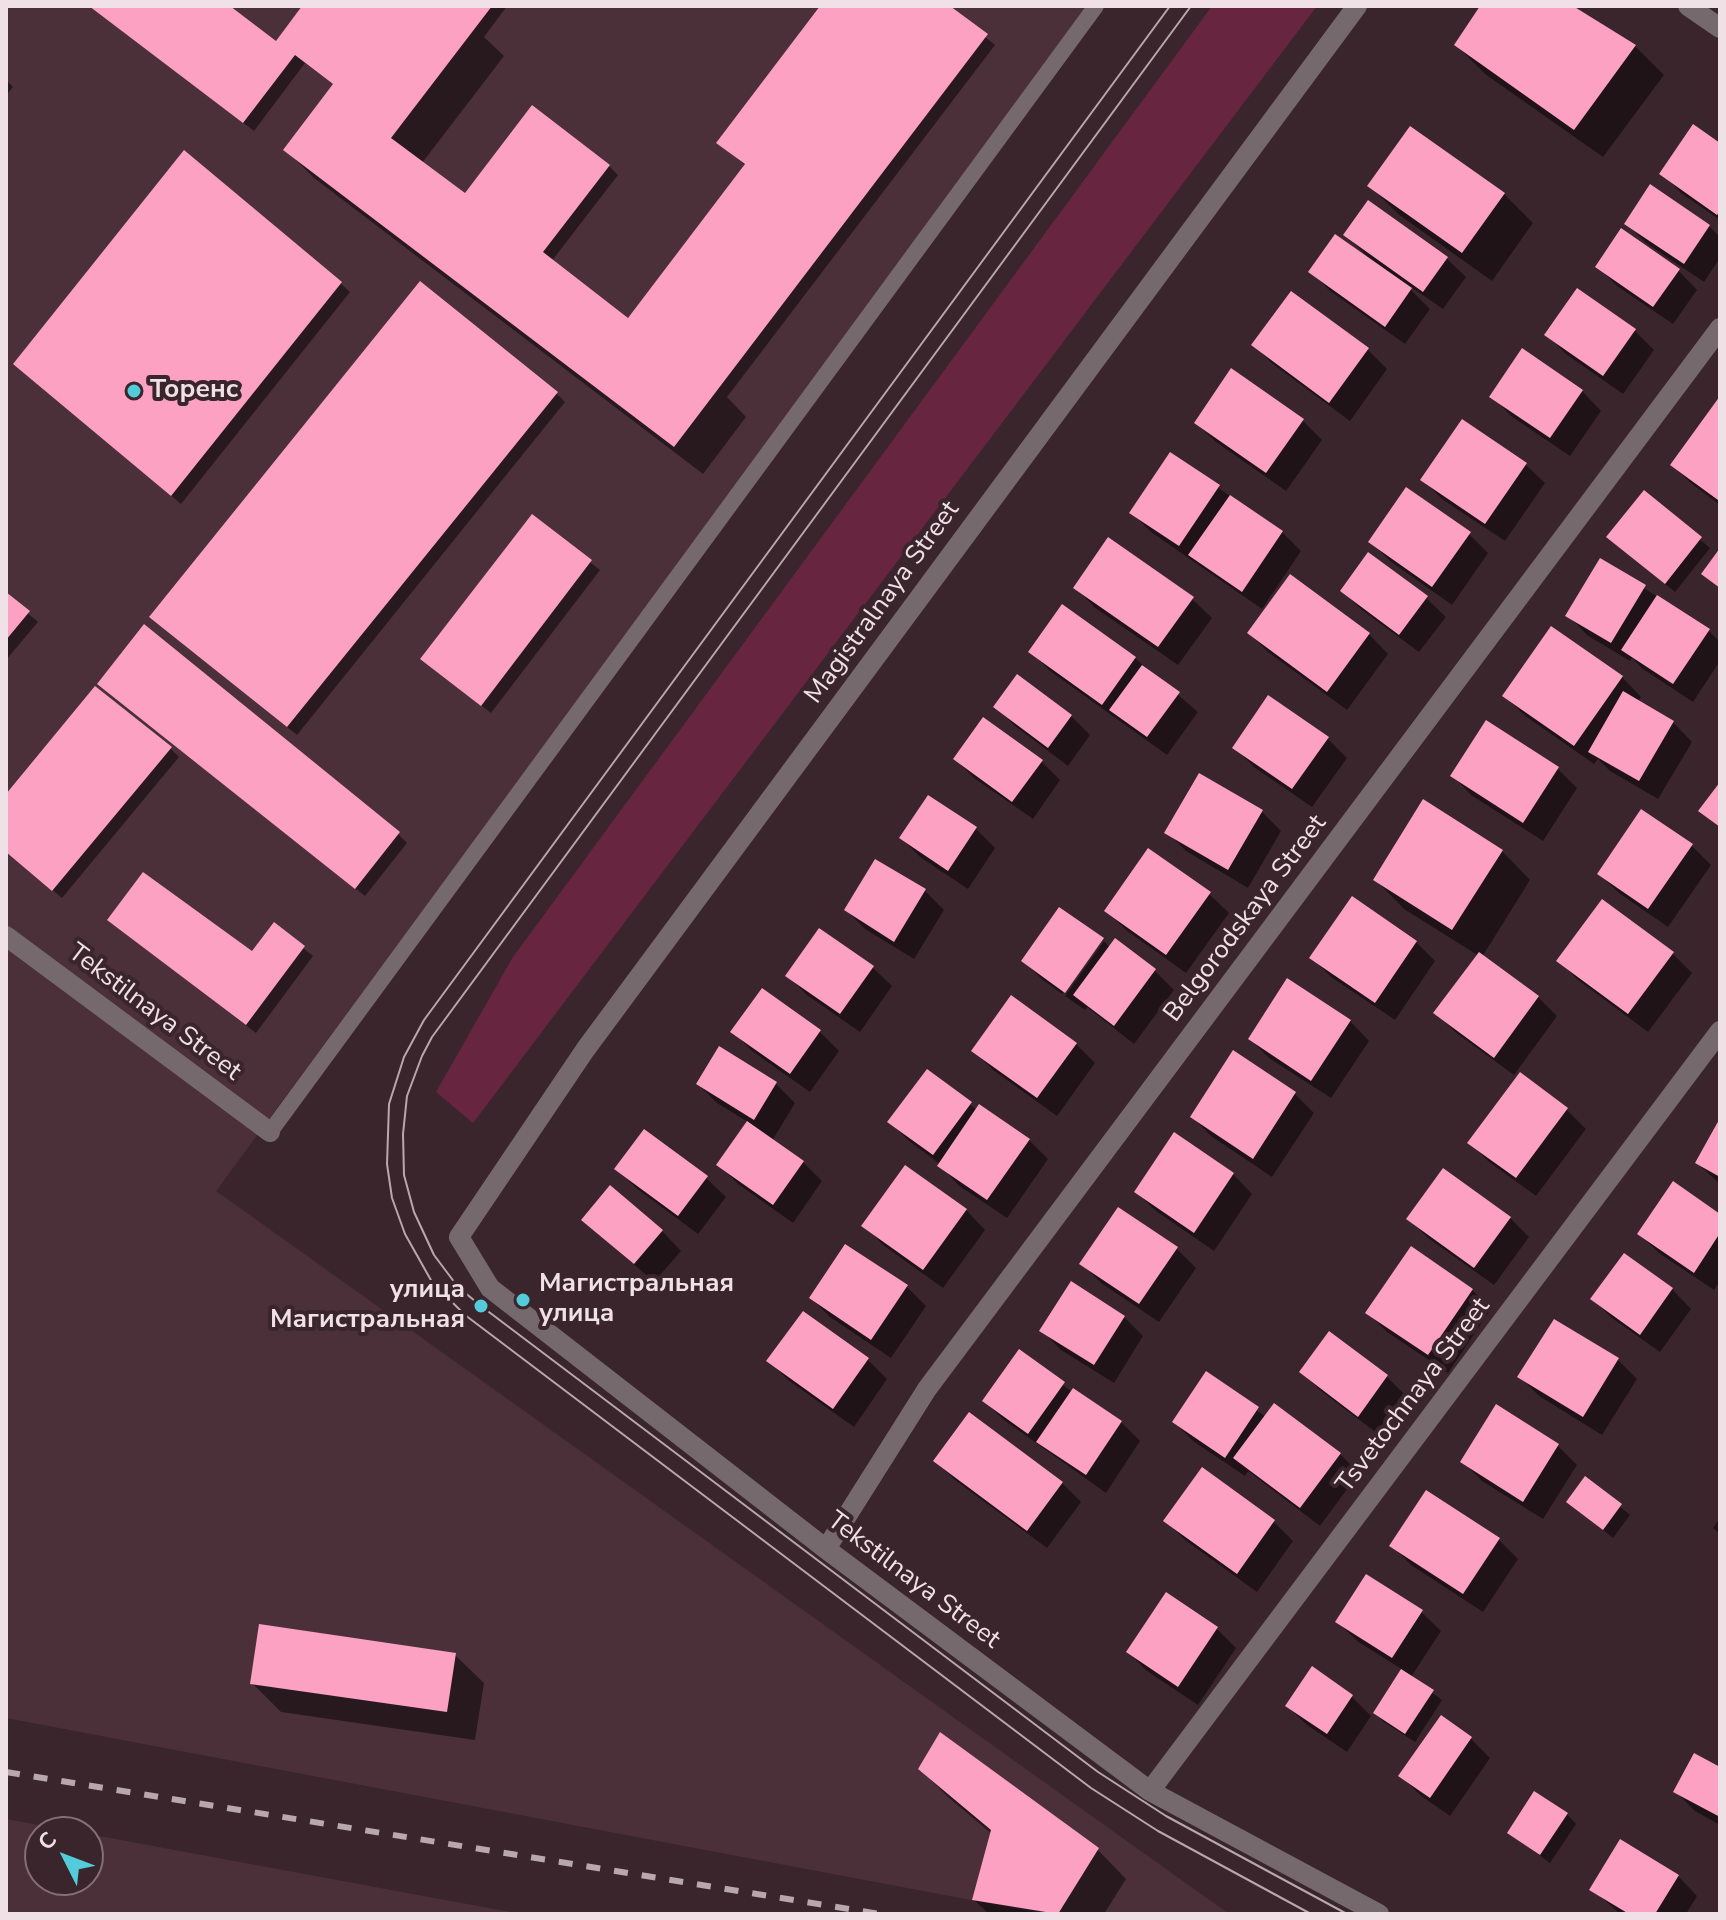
<!DOCTYPE html>
<meta charset="utf-8">
<style>
body{margin:0}
#map{position:relative;width:1726px;height:1920px;overflow:hidden;background:#3b252d;font-family:"Nunito Sans",sans-serif}
canvas{display:block}
.frame{position:absolute;inset:0;border:8px solid #efe1e5;pointer-events:none}
.north{position:absolute;left:24px;top:1816px;width:80px;height:80px;box-sizing:border-box;background:#3b252d;border:2px solid #837077;border-radius:50%;rotate:312deg;font-size:22px;font-weight:700;line-height:32px;text-align:center;color:#efe1e5}
.north::after{content:'';display:block;margin:auto;width:28px;height:36px;background:#53cbdb;clip-path:polygon(50% 0,100% 100%,50% 72%,0 100%)}
</style>
<div id="map">
<canvas width="1726" height="1920"></canvas>
<div class="frame"></div>
<div class="north">С</div>
</div>
<script>
const context = document.querySelector('canvas').getContext('2d');
context.lineJoin = 'round';
function fillPath(path, color) { context.fillStyle = color; context.fill(path, 'evenodd'); }
const toPath = rows => new Path2D(rows.map(r => 'M' + r).join(''));
function stroke(path, color, width, dash) { context.strokeStyle = color; context.lineWidth = width; context.lineCap = dash ? 'butt' : 'round'; context.setLineDash(dash || []); context.stroke(path); }
function drawText(font, color, halo, rows, align = 'center') {
  context.font = font + ' "Nunito Sans",sans-serif'; context.lineWidth = 8; context.setLineDash([]); context.textBaseline = 'middle'; context.strokeStyle = halo; context.fillStyle = color; for (const [text, x, y, turn = 0] of rows) {
    context.save(); context.translate(x, y); context.rotate((+turn || 0) * Math.PI / 180); context.textAlign = isNaN(turn) ? turn : align; if (halo) context.strokeText(text, 0, 0); context.fillText(text, 0, 0); context.restore();
  }
}
fillPath(toPath([
 [6,6,1089,6,216,1191,1229,1914,1045,1914,6,1718],
 [6,1819,75,1832,40,1832,40,1880,88,1880,88,1834,521,1914,6,1914]
]), '#4c3039');
fillPath(toPath([
 [1212,6,1317,6,473,1123,436,1092,513,957]
]), '#672540');
fillPath(toPath([
 [90,6,227,6,276,44,305,6,507,6,484,37,504,56,422,163,472,201,609,166,618,175,551,262,636,326,746,166,719,143,823,6,947,6,995,45,727,397,746,417,703,474,314,178,286,150,334,85,305,63,254,131],
 [1483,6,1569,6,1635,46,1664,75,1603,157,1485,74,1456,45],
 [6,80,13,87,6,96],
 [1720,146,1720,220,1681,193,1662,173],
 [1370,186,1504,194,1533,223,1492,281,1398,214],
 [1651,187,1709,226,1720,237,1720,258,1704,282,1646,243,1626,223],
 [1346,235,1446,258,1466,277,1443,309,1411,287,1410,289,1430,309,1405,344,1330,291,1311,272,1366,258,1367,256],
 [1597,266,1678,270,1697,290,1673,324,1617,286],
 [340,283,350,292,181,504,25,373],
 [1291,294,1368,350,1387,369,1350,421,1273,364,1253,345],
 [1635,331,1654,350,1623,394,1566,354,1547,335],
 [1232,371,1303,421,1322,440,1286,491,1216,442,1196,423],
 [1582,391,1601,411,1570,456,1511,416,1492,396],
 [556,393,565,402,297,735,161,625],
 [1720,400,1720,505,1692,484,1672,465],
 [1171,455,1282,532,1301,551,1262,609,1151,532,1132,513],
 [1525,464,1545,483,1505,541,1442,499,1423,480],
 [1644,493,1710,548,1675,592,1618,546],
 [533,517,600,570,491,713,432,668],
 [1469,534,1488,553,1452,605,1390,561,1371,542],
 [1601,560,1708,630,1720,642,1720,661,1693,702,1643,669,1632,658,1630,661,1587,635,1568,615],
 [1290,577,1369,634,1388,654,1347,710,1268,652,1249,633],
 [1075,587,1192,599,1212,618,1178,665,1094,607],
 [1342,591,1426,598,1446,617,1419,652,1362,610],
 [6,595,38,622,6,660],
 [1030,651,1135,658,1198,712,1167,755,1050,671],
 [1622,677,1641,697,1638,701,1673,722,1692,742,1658,799,1610,771,1598,759,1594,764,1524,715,1505,696],
 [108,693,398,834,407,843,365,896],
 [996,707,1071,716,1090,735,1068,766,1015,726],
 [1487,723,1558,769,1577,788,1543,841,1471,795,1452,775],
 [1328,739,1347,758,1312,807,1254,767,1234,747],
 [170,748,179,757,62,898,6,851,6,797],
 [955,759,1041,761,1060,780,1033,819,974,778],
 [1200,776,1262,812,1281,831,1248,888,1186,851,1167,832],
 [976,829,995,848,968,889,920,857,901,838],
 [1692,846,1711,865,1668,927,1619,893,1599,874],
 [1502,851,1530,880,1482,957,1538,997,1557,1016,1514,1075,1455,1032,1436,1013,1479,956,1404,909,1376,880],
 [925,891,944,910,914,959,865,929,846,910],
 [1209,894,1229,913,1186,973,1126,930,1107,911],
 [1060,910,1103,940,1100,940,1062,994,1043,980,1023,961],
 [109,920,252,954,274,925,313,956,256,1033],
 [1104,941,1110,948,1115,941,1155,971,1174,990,1134,1044,1087,1007,1085,1010,1065,996],
 [1416,942,1435,961,1395,1020,1331,977,1312,958],
 [1673,954,1692,973,1648,1032,1578,980,1559,961],
 [872,967,892,986,860,1032,807,995,788,976],
 [1288,981,1350,1021,1369,1041,1331,1098,1269,1058,1250,1039],
 [763,991,820,1032,839,1051,810,1092,752,1051,733,1032],
 [1076,1044,1095,1063,1057,1116,993,1070,973,1050],
 [720,1049,776,1084,795,1103,772,1141,803,1162,822,1181,793,1223,738,1184,718,1164,748,1122,717,1103,698,1084],
 [1234,1053,1295,1094,1314,1113,1272,1177,1211,1136,1192,1117],
 [927,1072,977,1110,1029,1140,1048,1159,1007,1218,958,1185,940,1164,909,1141,890,1122],
 [1520,1075,1567,1110,1586,1129,1536,1196,1489,1162,1470,1143],
 [1720,1122,1720,1184,1697,1163],
 [617,1169,706,1178,726,1197,698,1234,636,1188],
 [1233,1174,1252,1194,1214,1251,1156,1211,1136,1192],
 [966,1210,985,1230,943,1288,883,1245,864,1225],
 [1720,1216,1720,1281,1714,1290,1659,1253,1639,1234],
 [1510,1218,1529,1237,1494,1285,1428,1238,1409,1219],
 [584,1220,662,1231,681,1251,654,1282],
 [1177,1249,1196,1268,1159,1322,1101,1283,1082,1264],
 [907,1287,926,1306,891,1358,830,1317,811,1298],
 [1672,1289,1691,1309,1660,1352,1612,1318,1592,1299],
 [1472,1290,1491,1309,1448,1373,1387,1332,1368,1313],
 [803,1314,868,1360,887,1379,854,1427,788,1380,769,1361],
 [1124,1317,1143,1336,1114,1383,1061,1350,1042,1331],
 [1555,1322,1618,1360,1637,1379,1602,1435,1539,1396,1520,1377],
 [1330,1334,1387,1377,1406,1396,1378,1434,1321,1391,1301,1372],
 [1019,1352,1072,1392,1121,1422,1140,1441,1106,1493,1004,1420,984,1401],
 [1206,1374,1266,1417,1340,1454,1359,1473,1320,1526,1248,1471,1245,1476,1193,1441,1174,1422],
 [1496,1407,1558,1446,1577,1465,1543,1519,1482,1481,1462,1461],
 [970,1415,1062,1483,1081,1502,1047,1548,955,1480,935,1461],
 [1203,1470,1274,1522,1293,1541,1257,1592,1185,1540,1166,1521],
 [1586,1479,1630,1515,1613,1538,1569,1502],
 [1720,1518,1720,1534,1713,1528],
 [1498,1539,1518,1559,1483,1612,1411,1565,1392,1546],
 [1166,1595,1217,1629,1236,1648,1198,1705,1147,1671,1128,1652],
 [1421,1612,1441,1631,1411,1677,1442,1700,1415,1742,1384,1722,1375,1713,1403,1670,1357,1641,1338,1622],
 [455,1655,484,1683,475,1740,281,1712,252,1683],
 [1352,1697,1371,1716,1347,1752,1307,1725,1287,1706],
 [1441,1718,1471,1739,1490,1758,1450,1816,1420,1795,1401,1776],
 [920,1769,1098,1850,1126,1879,1104,1914,989,1914,974,1900,992,1834,949,1798],
 [1720,1769,1720,1825,1695,1811,1676,1792],
 [1567,1814,1576,1824,1550,1863,1509,1833],
 [1678,1876,1697,1896,1686,1914,1620,1914,1592,1889]
]), '#0007');
fillPath(toPath([
 [89,6,230,6,276,41,302,6,492,6,391,138,465,193,532,105,610,165,543,252,628,318,745,164,716,143,820,6,950,6,988,34,674,447,283,150,333,84,295,55,243,123],
 [1480,6,1573,6,1636,45,1574,130,1454,45],
 [1693,124,1720,143,1720,211,1717,215,1659,174],
 [1410,126,1505,193,1462,253,1367,186],
 [184,150,342,282,171,496,13,364],
 [1650,184,1710,225,1684,264,1624,224],
 [1368,200,1448,257,1423,292,1343,235],
 [1621,228,1680,269,1653,307,1595,267],
 [1335,234,1412,288,1385,327,1308,272],
 [420,281,558,392,287,727,149,617],
 [1577,288,1636,329,1603,376,1544,335],
 [1291,291,1369,348,1329,403,1251,345],
 [1522,348,1583,390,1550,438,1489,397],
 [1231,368,1304,419,1266,473,1194,423],
 [1720,396,1720,498,1718,500,1670,465],
 [1462,419,1527,463,1485,524,1420,480],
 [1170,452,1220,485,1179,546,1129,513],
 [1406,487,1471,532,1432,587,1368,542],
 [1644,490,1702,537,1665,584,1606,537],
 [1230,495,1283,531,1242,592,1188,555],
 [532,514,592,560,481,706,420,659],
 [1108,537,1194,597,1158,647,1073,588],
 [1720,548,1720,588,1701,574],
 [1368,552,1428,596,1399,635,1340,591],
 [1600,558,1646,585,1611,643,1565,616],
 [1290,574,1370,633,1327,692,1247,633],
 [6,592,30,611,6,640],
 [1657,595,1710,629,1673,684,1621,650],
 [1062,604,1136,657,1102,705,1028,652],
 [144,624,400,832,355,889,97,684],
 [1551,626,1623,676,1574,746,1502,696],
 [1142,665,1180,692,1147,737,1109,710],
 [1017,674,1072,715,1048,748,993,707],
 [95,686,172,747,52,891,6,852,6,794],
 [1623,691,1674,721,1639,781,1588,752],
 [1268,695,1329,737,1292,789,1232,748],
 [983,717,1043,760,1012,802,953,759],
 [1486,720,1559,767,1523,823,1450,776],
 [1199,773,1263,810,1228,870,1164,833],
 [1720,782,1720,827,1698,811],
 [928,795,977,827,948,871,899,838],
 [1423,799,1503,850,1452,930,1373,880],
 [1641,809,1693,844,1648,909,1597,874],
 [1148,848,1211,892,1166,955,1104,911],
 [875,859,926,889,894,942,844,910],
 [143,872,252,951,274,922,305,946,246,1025,107,920],
 [1352,896,1417,941,1375,1003,1309,958],
 [1602,899,1674,952,1628,1014,1556,961],
 [1059,907,1104,938,1065,993,1021,961],
 [819,928,874,966,840,1014,785,976],
 [1115,938,1156,969,1114,1026,1073,995],
 [1479,952,1539,996,1494,1058,1433,1013],
 [1287,978,1351,1020,1311,1081,1248,1039],
 [762,988,821,1030,790,1074,730,1032],
 [1011,995,1077,1043,1037,1098,971,1051],
 [719,1046,777,1082,754,1120,696,1084],
 [1233,1050,1296,1092,1253,1159,1190,1117],
 [927,1069,972,1102,933,1155,887,1122],
 [1520,1072,1568,1108,1516,1178,1467,1143],
 [979,1104,1030,1139,987,1200,937,1166],
 [1720,1118,1720,1177,1695,1163],
 [747,1121,804,1161,773,1205,716,1165],
 [644,1129,708,1176,678,1216,614,1169],
 [1174,1132,1234,1173,1194,1233,1134,1192],
 [905,1165,967,1209,923,1270,861,1226],
 [1443,1168,1511,1217,1474,1268,1406,1219],
 [1673,1181,1720,1214,1720,1233,1694,1273,1637,1234],
 [610,1185,663,1230,634,1264,581,1220],
 [1118,1207,1178,1247,1139,1304,1079,1264],
 [845,1244,908,1285,871,1340,809,1298],
 [1411,1246,1473,1289,1428,1355,1365,1313],
 [1624,1253,1673,1288,1640,1335,1590,1299],
 [1071,1281,1125,1316,1094,1365,1039,1331],
 [803,1311,869,1358,833,1409,766,1361],
 [1554,1319,1619,1358,1583,1417,1517,1377],
 [1329,1331,1388,1375,1358,1417,1299,1372],
 [1019,1349,1065,1382,1028,1434,982,1401],
 [1206,1371,1259,1407,1225,1458,1172,1422],
 [1073,1388,1122,1421,1086,1475,1036,1442],
 [1274,1403,1341,1453,1300,1508,1233,1458],
 [1496,1404,1559,1444,1523,1502,1460,1462],
 [969,1412,1063,1482,1027,1531,933,1461],
 [1202,1467,1275,1520,1237,1574,1163,1521],
 [1585,1476,1622,1504,1603,1530,1566,1502],
 [1426,1490,1500,1538,1463,1594,1389,1546],
 [1366,1574,1423,1610,1392,1658,1335,1622],
 [1166,1592,1218,1627,1178,1687,1126,1652],
 [259,1624,456,1653,447,1712,250,1684],
 [1312,1666,1353,1695,1327,1734,1285,1706],
 [1401,1669,1434,1690,1405,1734,1373,1713],
 [1441,1715,1472,1737,1430,1798,1398,1776],
 [940,1732,1099,1848,1058,1914,972,1900,991,1830,918,1769],
 [1694,1753,1720,1767,1720,1817,1673,1792],
 [1534,1791,1568,1813,1540,1855,1507,1833],
 [1620,1839,1679,1875,1655,1914,1629,1914,1589,1890]
]), '#fca1c1');
stroke(toPath([
 [270,1132,1096,6]
]), '#75696d', 16);
stroke(toPath([
 [1357,6,585,1050,459,1237,490,1288,826,1549,1150,1791,1379,1914],
 [6,936,270,1132],
 [826,1549,927,1389,1720,328],
 [1150,1791,1720,1031]
]), '#75696d', 20);
stroke(toPath([
 [1688,6,1720,28]
]), '#75696d', 20);
stroke(toPath([
 [1170,6,424,1020,404,1057,389,1104,387,1164,392,1198,405,1234,432,1282,465,1315,1091,1788,1158,1831,1311,1914],
 [1191,6,432,1037,422,1056,407,1096,403,1134,404,1175,414,1212,434,1255,458,1287,481,1306,1098,1772,1166,1816,1347,1914]
]), '#b8a7ac', 2);
stroke(toPath([
 [6,1772,880,1914]
]), '#b8a7ac', 6, [14, 14]);
for (const [x, y, r, color] of [
 [134,391,8,"#53cbdb"],
 [523,1300,8,"#53cbdb"],
 [481,1306,8,"#53cbdb"]
]) { const dot = new Path2D(); dot.arc(x, y, r, 0, 2 * Math.PI); context.fillStyle = color; context.fill(dot); stroke(dot, '#3b252d', 3); }
drawText('bold 26px', '#efe1e5', '#3b252d', [
 ["Торенс",150,391],
 ["Магистральная",539,1285],
 ["улица",539,1315],
 ["улица",465,1291,"right"],
 ["Магистральная",465,1321,"right"]
], 'left');
drawText('26px', '#efe1e5', '#3b252d', [
 ["Magistralnaya Street",883,603,-54],
 ["Belgorodskaya Street",1246,919,-53],
 ["Tekstilnaya Street",154,1013,37],
 ["Tsvetochnaya Street",1414,1396,-53],
 ["Tekstilnaya Street",913,1581,37]
]);
</script>
